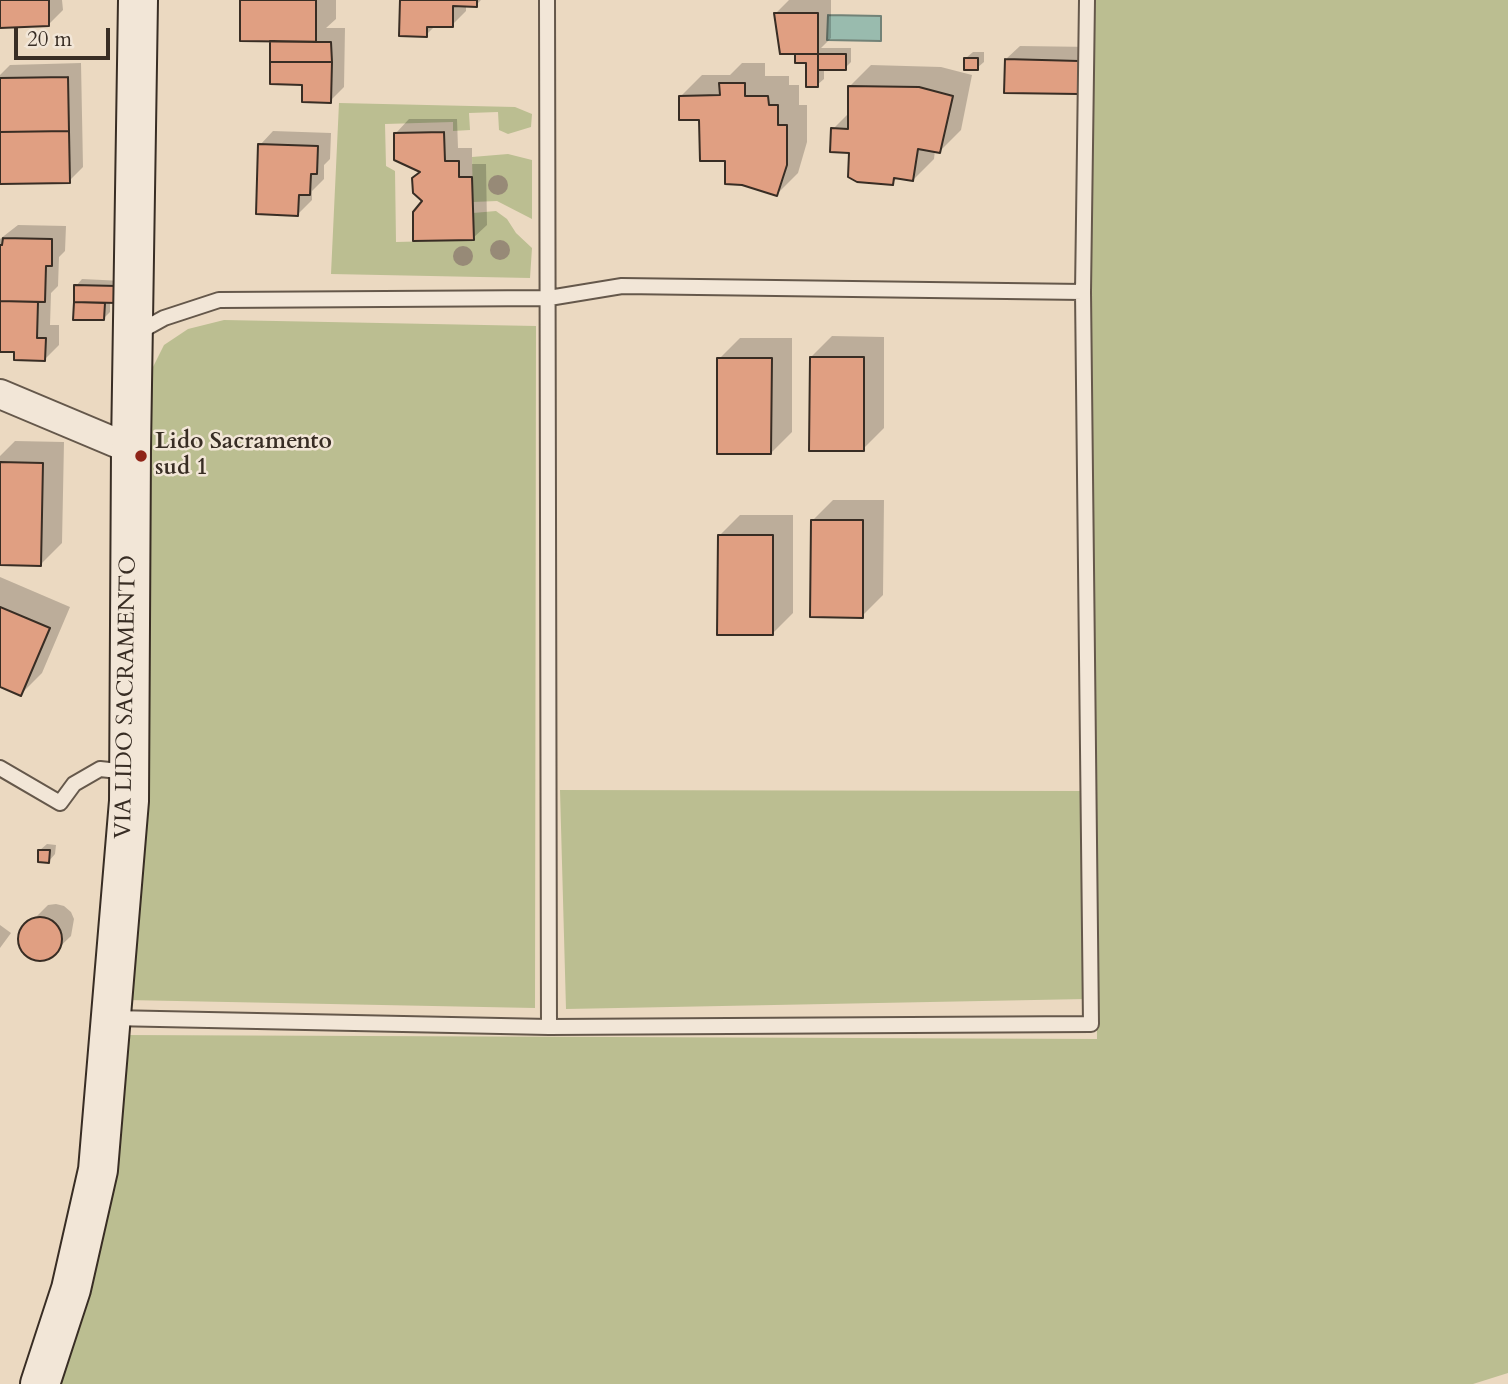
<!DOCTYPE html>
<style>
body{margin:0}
#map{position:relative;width:1508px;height:1384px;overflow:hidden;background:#ebd9c1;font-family:Cardo,serif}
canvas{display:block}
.scale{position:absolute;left:14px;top:28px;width:96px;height:32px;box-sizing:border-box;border:4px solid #382d24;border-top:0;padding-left:9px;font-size:21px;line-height:24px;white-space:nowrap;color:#382d24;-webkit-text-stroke:5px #f2e6d7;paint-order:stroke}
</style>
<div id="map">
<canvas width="1508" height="1384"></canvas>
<div class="scale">20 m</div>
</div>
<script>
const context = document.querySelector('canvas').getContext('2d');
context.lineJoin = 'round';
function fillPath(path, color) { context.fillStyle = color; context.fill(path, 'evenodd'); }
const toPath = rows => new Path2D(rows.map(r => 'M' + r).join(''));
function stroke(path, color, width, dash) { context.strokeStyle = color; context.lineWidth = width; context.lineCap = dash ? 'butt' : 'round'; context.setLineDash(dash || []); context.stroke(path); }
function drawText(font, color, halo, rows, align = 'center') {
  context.font = font + ' Cardo,serif'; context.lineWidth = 5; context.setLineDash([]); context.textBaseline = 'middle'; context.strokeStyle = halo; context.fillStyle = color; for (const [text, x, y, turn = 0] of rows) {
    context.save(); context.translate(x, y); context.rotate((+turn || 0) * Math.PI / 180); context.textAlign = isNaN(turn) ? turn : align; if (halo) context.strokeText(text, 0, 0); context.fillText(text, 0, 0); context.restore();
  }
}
fillPath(toPath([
 [1093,0,1508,0,1508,1373,1473,1384,55,1384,124,1035,1097,1039,1091,325],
 [339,103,515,107,532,114,531,127,508,134,499,130,498,112,469,113,470,130,453,131,453,122,385,124,386,166,395,171,396,242,473,240,473,213,496,211,507,219,516,233,532,248,530,278,331,274],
 [508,154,532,160,532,219,497,201,473,202,472,157],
 [224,320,536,326,535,1008,126,1000,148,817,148,377,164,345,188,329],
 [560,790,1080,791,1086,999,566,1009]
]), '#bbbe91');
const water = toPath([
 [828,15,881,16,881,41,827,40,828,15]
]);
fillPath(water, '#99bbae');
stroke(water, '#728277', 2);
fillPath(toPath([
 [0,0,62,0,63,10,49,24,0,26],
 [242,0,336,0,336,19,326,28,345,28,344,87,330,101,304,83],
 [401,0,481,0,476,5,466,5,466,11,452,25,436,25,426,35],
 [789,0,831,0,831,38,821,48,851,48,851,62,845,68,824,68,824,79,817,85,808,61,797,55,775,14],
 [1020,46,1093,47,1078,93,1006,59],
 [973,52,984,52,984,62,977,68,966,58],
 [81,63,83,167,69,181,0,182,0,75,10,65],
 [742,63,765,63,765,76,789,76,789,85,799,85,799,105,807,105,807,142,798,173,777,194,727,159,701,118,681,96,702,75,730,75],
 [871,65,941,67,972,75,961,130,940,151,935,150,934,159,913,180,898,177,892,183,850,152,833,129,850,112,850,86],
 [409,119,457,119,458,148,472,148,472,164,486,164,487,225,473,238,424,201,422,171,396,133],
 [273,131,331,133,330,159,324,165,324,179,312,191,312,200,298,214,260,145],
 [18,225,66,226,65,251,59,257,58,286,51,293,50,325,59,325,59,345,45,359,16,351,0,350,0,239],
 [82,279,123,281,110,301,110,312,104,318,75,318,76,286],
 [832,336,884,337,884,428,863,449,811,357],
 [740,338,792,338,792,432,771,453,719,359],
 [15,441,64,442,62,543,41,564,0,563,0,456],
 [833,500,884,500,883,595,862,616,812,521],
 [740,515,793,515,793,613,772,634,719,536],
 [0,577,70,607,42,673,21,694,0,685],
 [47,844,56,845,55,854,49,861,40,850],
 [56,904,64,906,71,912,74,919,71,936,50,956,34,959,21,948,21,932,48,905],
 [0,925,11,933,0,948]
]), '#0003');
const building = toPath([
 [0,0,49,0,49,26,0,28,0,0],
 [240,0,316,0,316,42,240,41,240,0],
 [400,0,477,0,477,7,453,6,453,27,427,27,427,37,399,36,400,0],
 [774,13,818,13,818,54,780,54,774,13],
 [270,41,331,42,332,62,270,62,270,41],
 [795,54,818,54,818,87,806,87,806,63,795,63,795,54],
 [818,54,846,54,846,70,818,70,818,54],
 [964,58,978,58,978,70,964,70,964,58],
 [1005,59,1079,61,1079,94,1004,93,1005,59],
 [270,62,332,62,331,103,302,102,302,85,270,84,270,62],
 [68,77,69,131,0,132,0,78,68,77],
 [719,83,745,83,745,96,768,96,769,105,778,105,778,125,787,125,787,165,777,196,742,185,725,184,725,161,700,161,699,120,679,120,679,96,720,95,719,83],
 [848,86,919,87,953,96,940,153,918,149,913,181,894,178,893,185,857,182,848,177,849,153,830,152,831,128,848,129,848,86],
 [69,131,70,183,0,184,0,132,69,131],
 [444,132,445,161,459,161,459,177,472,177,474,240,413,241,413,212,422,201,413,193,412,178,420,172,394,160,394,133,444,132],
 [258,144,318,146,317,174,311,174,310,195,299,195,298,216,256,214,258,144],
 [3,238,52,239,52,266,46,266,45,302,0,301,0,245,2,245,3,238],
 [74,285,117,286,117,303,74,302,74,285],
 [0,301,38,302,37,338,46,338,45,361,14,360,14,352,0,352,0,301],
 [74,302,105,303,104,320,73,320,74,302],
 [810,357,864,357,864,451,809,451,810,357],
 [717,358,772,358,771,454,717,454,717,358],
 [0,462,43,463,41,566,0,565,0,462],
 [811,520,863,520,863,618,810,617,811,520],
 [718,535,773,535,773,635,717,635,718,535],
 [0,607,50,628,21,696,0,687,0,607],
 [38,850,50,850,49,863,38,862,38,850],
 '18 939a22 22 0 1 1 44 0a22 22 0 1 1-44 0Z'
]);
fillPath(building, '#e09f82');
stroke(building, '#382d24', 2);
const lane = toPath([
 [547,0,549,1027,1091,1024,1083,292],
 [135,334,164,318,219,300,549,298,622,286,1083,292,1087,0],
 [0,768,60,803,74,784,100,769,128,772],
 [111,1018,549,1027]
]);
const street = toPath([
 [0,394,131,449]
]);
const secondary = toPath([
 [40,1384,71,1289,98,1170,129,801,131,449,138,0]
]);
stroke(lane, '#65584b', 18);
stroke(street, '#65584b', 32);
stroke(secondary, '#382d24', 42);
stroke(lane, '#f2e6d7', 14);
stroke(street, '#f2e6d7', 28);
stroke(secondary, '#f2e6d7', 38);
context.fillStyle = '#978a77';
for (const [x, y] of [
 [498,185],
 [500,250],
 [463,256]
]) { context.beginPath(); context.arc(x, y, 10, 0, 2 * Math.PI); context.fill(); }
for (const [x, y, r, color] of [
 [141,456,7,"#8f2418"]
]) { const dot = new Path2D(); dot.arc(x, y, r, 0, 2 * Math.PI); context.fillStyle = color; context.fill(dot); stroke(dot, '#f2e6d7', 2.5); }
drawText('bold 23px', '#382d24', '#f2e6d7', [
 ["Lido Sacramento",155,443],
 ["sud 1",155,469]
], 'left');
drawText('23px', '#382d24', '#f2e6d7', [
 ["VIA LIDO SACRAMENTO",127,697,-89]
]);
</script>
